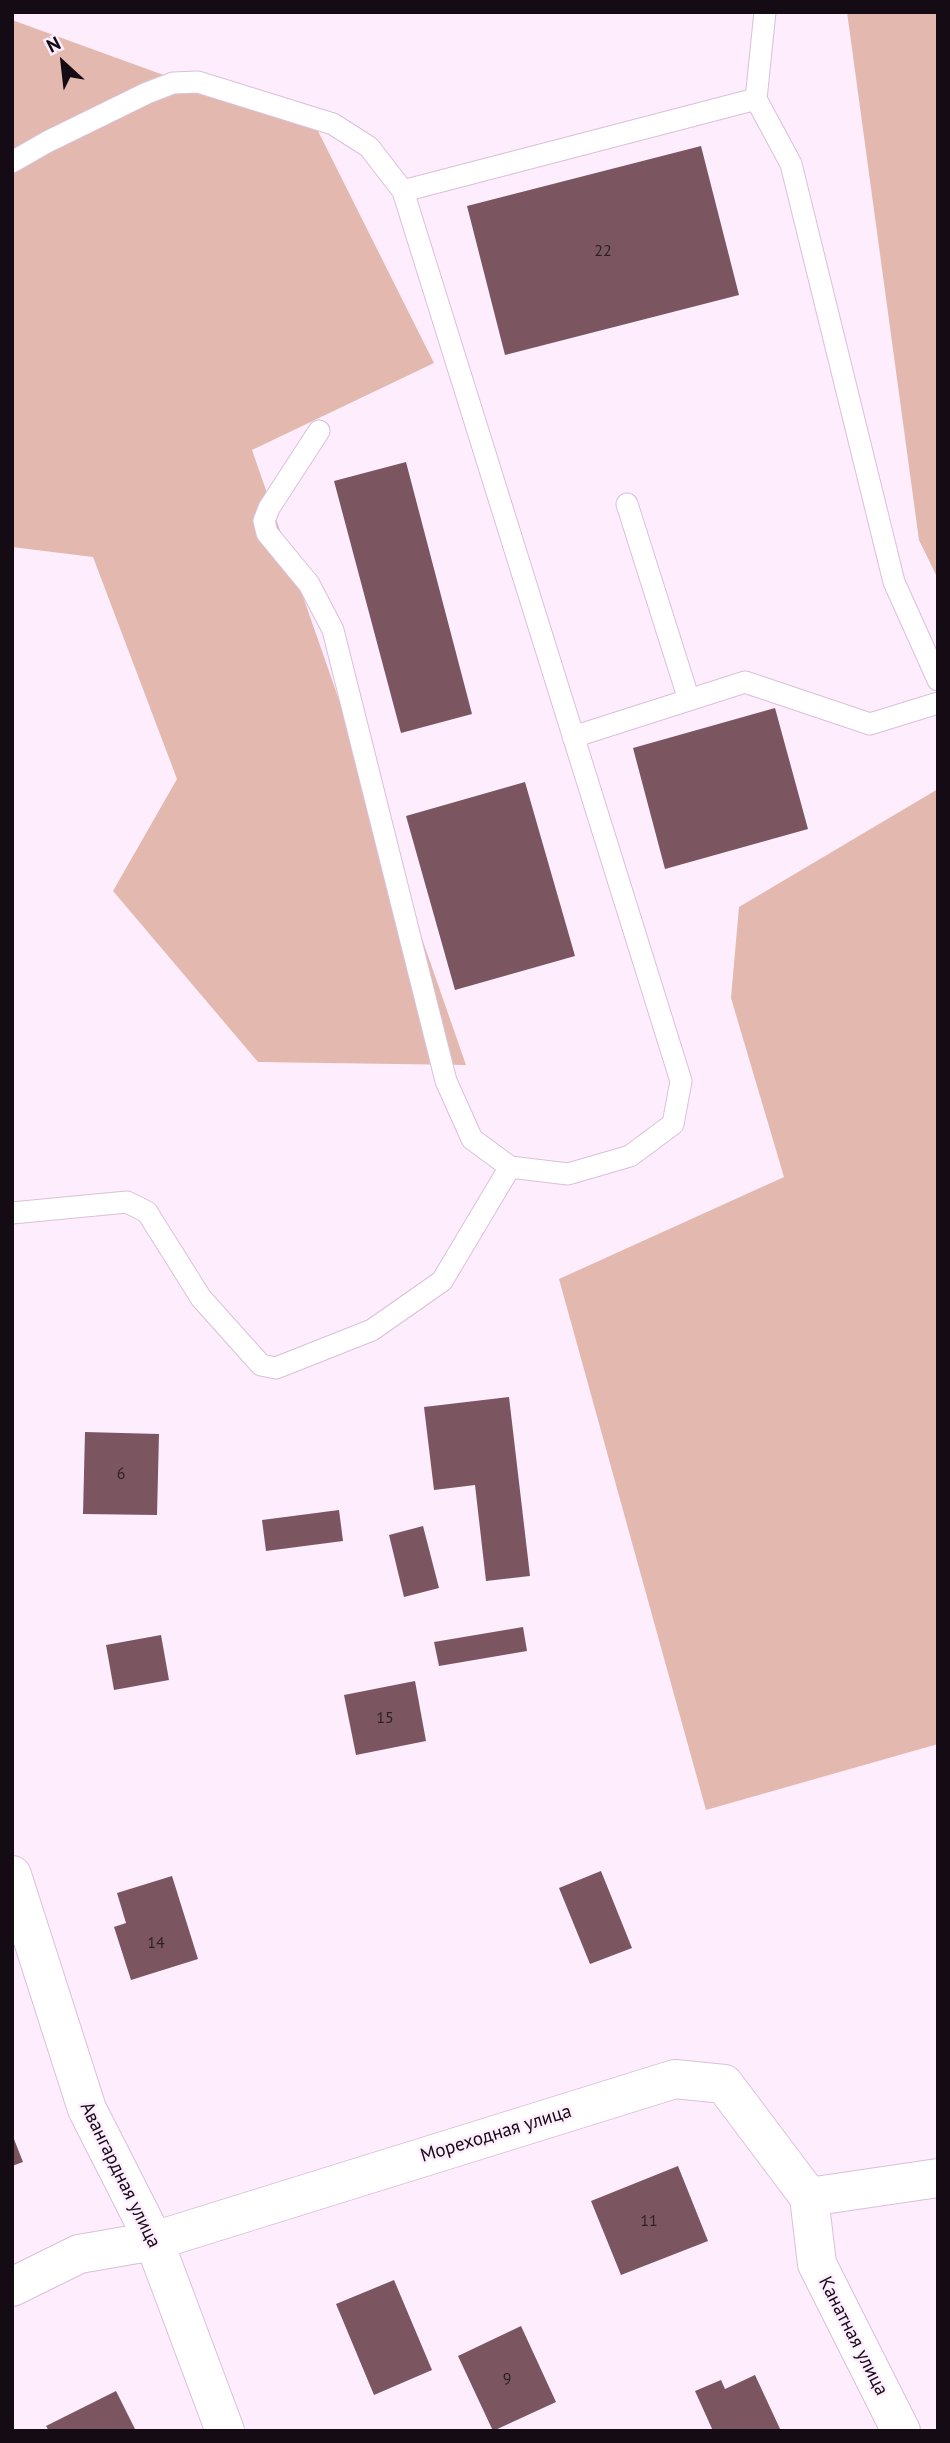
<!DOCTYPE html>
<meta charset="utf-8">
<style>
body{margin:0}
#map{position:relative;width:950px;height:2443px;overflow:hidden;background:#fdedfd;font-family:"PT Sans",sans-serif}
canvas{display:block}
.frame{position:absolute;inset:0;border:14px solid #140b14;pointer-events:none}
.north{position:absolute;left:28px;top:28px;width:70px;height:70px;-webkit-text-stroke:5px #fdedfd;paint-order:stroke;rotate:333deg;font-size:19px;font-weight:700;line-height:28px;text-align:center;color:#140b14}
.north::after{content:'';display:block;margin:auto;width:24px;height:32px;background:#140b14;clip-path:polygon(50% 0,100% 100%,50% 72%,0 100%)}
</style>
<div id="map">
<canvas width="950" height="2443"></canvas>
<div class="frame"></div>
<div class="north">N</div>
</div>
<script>
const context = document.querySelector('canvas').getContext('2d');
context.lineJoin = 'round';
function fillPath(path, color) { context.fillStyle = color; context.fill(path, 'evenodd'); }
const toPath = rows => new Path2D(rows.map(r => 'M' + r).join(''));
function stroke(path, color, width, dash) { context.strokeStyle = color; context.lineWidth = width; context.lineCap = dash ? 'butt' : 'round'; context.setLineDash(dash || []); context.stroke(path); }
function drawText(font, color, halo, rows, align = 'center') {
  context.font = font + ' "PT Sans",sans-serif'; context.lineWidth = 5; context.setLineDash([]); context.textBaseline = 'middle'; context.strokeStyle = halo; context.fillStyle = color; for (const [text, x, y, turn = 0] of rows) {
    context.save(); context.translate(x, y); context.rotate((+turn || 0) * Math.PI / 180); context.textAlign = isNaN(turn) ? turn : align; if (halo) context.strokeText(text, 0, 0); context.fillText(text, 0, 0); context.restore();
  }
}
fillPath(toPath([
 [847,12,938,12,938,579,919,540],
 [12,20,318,131,434,363,252,450,466,1065,258,1062,113,891,177,779,93,557,12,547],
 [938,789,938,1744,706,1810,559,1279,784,1177,731,998,739,907]
]), '#e3b9af');
fillPath(toPath([
 [701,146,739,295,505,355,467,206],
 [406,462,472,714,401,733,334,481],
 [775,708,808,829,665,869,633,748],
 [525,782,575,956,455,990,406,816],
 [509,1397,530,1576,486,1581,475,1485,434,1490,424,1407],
 [85,1432,159,1434,157,1515,83,1514],
 [339,1510,343,1541,266,1551,262,1520],
 [423,1526,439,1588,404,1597,389,1535],
 [523,1627,527,1651,439,1666,434,1642],
 [161,1635,169,1680,114,1690,106,1645],
 [415,1681,426,1741,356,1755,344,1695],
 [601,1871,632,1948,590,1964,559,1888],
 [172,1876,198,1959,131,1980,114,1927,126,1923,117,1893],
 [12,2134,23,2162,12,2166],
 [678,2166,708,2241,621,2275,591,2201],
 [394,2280,432,2370,374,2395,336,2304],
 [521,2326,556,2402,493,2431,458,2356],
 [755,2375,781,2431,713,2431,695,2391,721,2380,725,2389],
 [116,2391,136,2431,49,2431,46,2426]
]), '#7b5661');
const service = toPath([
 [756,99,791,164,894,582,938,680],
 [12,162,47,142,147,93,173,83,198,82,333,124,369,147,403,191,681,1081,673,1124,630,1156,568,1174,510,1167,472,1139,446,1081,333,630,309,584,267,533,264,521,269,508,319,431],
 [403,191,756,99,765,12],
 [627,504,689,700],
 [573,737,745,682,870,724,938,703],
 [12,1213,127,1202,147,1212,201,1298,261,1365,276,1368,372,1330,442,1281,510,1167]
]);
const minor = toPath([
 [12,1875,87,2109,154,2241,225,2431],
 [809,2197,817,2264,901,2431],
 [809,2197,938,2178],
 [12,2287,79,2254,154,2241,675,2079,724,2084,809,2197]
]);
stroke(service, '#dac0da', 23);
stroke(minor, '#dac0da', 40);
stroke(service, '#fff', 21);
stroke(minor, '#fff', 38);
drawText('16px', '#2e1e27', null, [
 ["22",603,251],
 ["6",121,1474],
 ["15",385,1718],
 ["14",156,1943],
 ["11",649,2221],
 ["9",507,2379]
]);
drawText('19px', '#140b14', '#fdedfd', [
 ["Мореходная улица",496,2134,-17],
 ["Авангардная улица",120,2175,64],
 ["Канатная улица",853,2336,63]
]);
</script>
